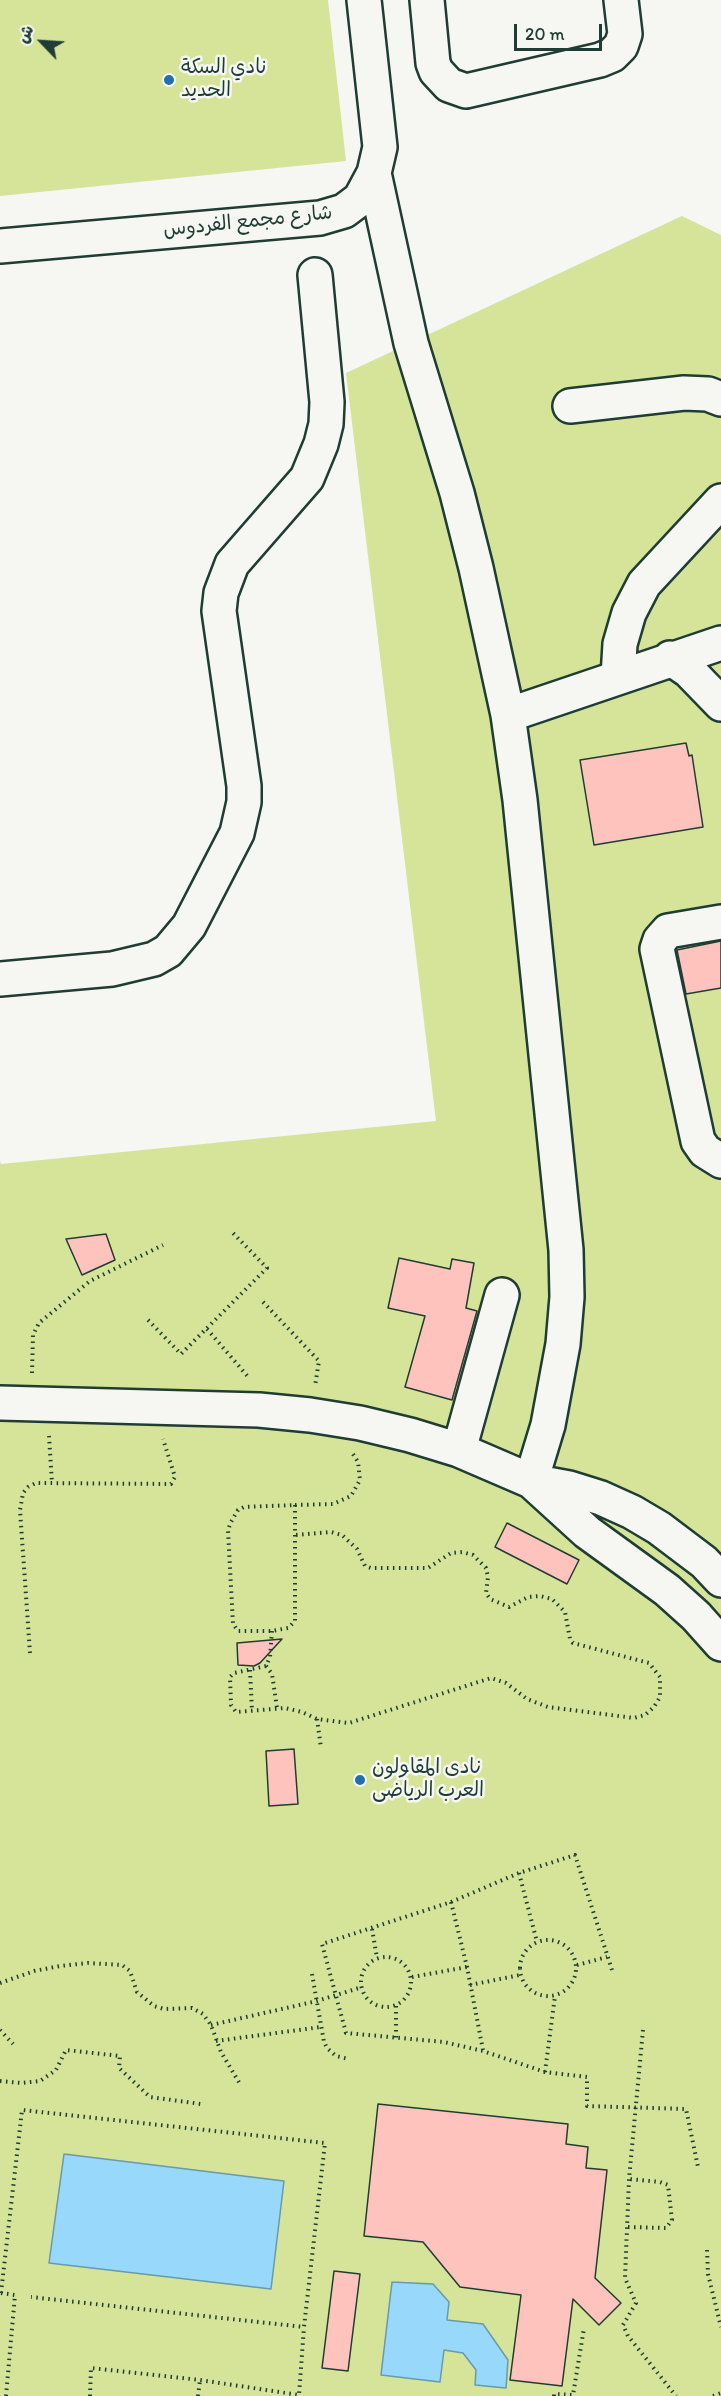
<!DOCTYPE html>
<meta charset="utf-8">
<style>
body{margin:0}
#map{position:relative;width:721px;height:2396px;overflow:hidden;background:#f6f6f2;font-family:Itim,"Playpen Sans Arabic",sans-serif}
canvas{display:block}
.north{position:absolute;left:12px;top:12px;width:60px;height:60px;-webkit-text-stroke:4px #f6f6f2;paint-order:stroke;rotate:295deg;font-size:16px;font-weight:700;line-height:24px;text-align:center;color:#1f3d34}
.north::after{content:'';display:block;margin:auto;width:21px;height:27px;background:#1f3d34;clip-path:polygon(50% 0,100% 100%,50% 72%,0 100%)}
.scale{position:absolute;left:514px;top:24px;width:88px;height:27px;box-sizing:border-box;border:3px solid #1f3d34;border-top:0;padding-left:8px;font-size:18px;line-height:21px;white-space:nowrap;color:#1f3d34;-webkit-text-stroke:4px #f6f6f2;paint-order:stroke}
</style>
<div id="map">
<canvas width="721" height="2396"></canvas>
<div class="north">ش</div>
<div class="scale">20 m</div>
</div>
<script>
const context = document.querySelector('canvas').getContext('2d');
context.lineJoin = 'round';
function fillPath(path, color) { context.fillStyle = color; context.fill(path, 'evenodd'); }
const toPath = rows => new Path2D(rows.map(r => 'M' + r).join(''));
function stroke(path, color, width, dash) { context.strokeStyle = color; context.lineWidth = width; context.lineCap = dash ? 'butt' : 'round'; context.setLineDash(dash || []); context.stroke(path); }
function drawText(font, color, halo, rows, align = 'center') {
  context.font = font + ' Itim,"Playpen Sans Arabic",sans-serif'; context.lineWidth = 5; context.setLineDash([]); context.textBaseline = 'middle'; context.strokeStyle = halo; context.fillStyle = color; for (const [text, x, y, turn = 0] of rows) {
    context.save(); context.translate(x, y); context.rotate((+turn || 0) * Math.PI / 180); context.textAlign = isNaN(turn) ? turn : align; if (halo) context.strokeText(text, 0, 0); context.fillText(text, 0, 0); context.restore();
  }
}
fillPath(toPath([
 [0,0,328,0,346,161,0,196],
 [682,216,721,235,721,2396,0,2396,0,1161,1,1164,436,1121,346,373]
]), '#d5e498');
const water = toPath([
 [64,2154,284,2181,271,2289,49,2263,64,2154],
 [392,2282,433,2284,449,2302,447,2320,483,2324,508,2360,506,2388,475,2385,476,2370,463,2353,444,2350,440,2382,381,2375,392,2282]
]);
fillPath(water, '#98d8fa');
stroke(water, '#689aab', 1.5);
const building = toPath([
 [686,743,689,756,692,755,703,827,594,845,580,760,686,743],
 [721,941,721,988,686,994,677,950,721,941],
 [106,1234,115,1260,82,1275,66,1239,106,1234],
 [399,1258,450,1269,452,1259,474,1263,466,1308,477,1311,452,1400,405,1387,425,1316,388,1308,399,1258],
 [507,1523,579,1560,567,1584,495,1547,507,1523],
 [282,1639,260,1663,254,1666,238,1665,237,1643,282,1639],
 [294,1749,298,1804,269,1806,266,1751,294,1749],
 [378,2104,568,2124,566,2144,588,2147,586,2168,607,2170,595,2278,621,2303,599,2325,573,2299,562,2386,510,2380,521,2295,460,2287,423,2242,364,2236,378,2104],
 [334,2271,360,2274,348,2371,322,2368,334,2271]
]);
fillPath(building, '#ffc3bd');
stroke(building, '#1f3d34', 1.5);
const minor = toPath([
 [427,0,433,63,436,71,449,85,466,91,600,60,612,55,621,46,625,34,621,0],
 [374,173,411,343,457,493,476,568,508,715,520,800,566,1250,567,1297,563,1344,548,1425,531,1481],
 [0,246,320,218,344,211,360,199,374,173,380,147,364,0],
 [570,406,684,393,708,394,721,399],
 [670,658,689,671,721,704],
 [618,677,620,644,629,613,644,584,721,501],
 [508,715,721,643],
 [721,922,668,931,660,940,657,949,698,1141,705,1151,721,1161],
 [0,979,112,969,154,959,168,951,189,926,237,833,244,802,244,786,219,611,221,593,232,564,307,478,321,444,326,424,327,402,315,275],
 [0,1403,259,1410,310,1415,360,1423,410,1435,459,1450,531,1481,569,1488,601,1498,632,1512,659,1528,704,1562,721,1580],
 [459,1450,502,1295],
 [531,1481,587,1532,667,1590,696,1616,721,1644]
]);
stroke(minor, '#1f3d34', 38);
stroke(toPath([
 [263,1302,319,1361,315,1386],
 [148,1320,181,1354,267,1268,231,1231],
 [207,1329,250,1379],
 [32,1373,33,1335,39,1323,90,1281,163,1245],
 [49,1436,52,1483],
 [295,1505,295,1621,288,1628,272,1631,238,1631,233,1624,228,1530,231,1522,238,1510,244,1507,295,1505],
 [295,1505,333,1504,351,1496,360,1480,358,1462,353,1454],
 [272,1631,270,1657,266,1666,234,1673,230,1677,231,1705,236,1712,285,1708,302,1712,317,1719,349,1723,491,1678,506,1683,527,1699,548,1707,634,1718,645,1715,654,1707,660,1697,660,1677,649,1663,573,1643,570,1639,565,1612,552,1599,540,1596,528,1597,509,1607,490,1599,486,1593,488,1577,486,1568,473,1555,462,1552,451,1553,428,1568,371,1568,365,1566,357,1549,342,1535,331,1532,295,1535],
 [30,1653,20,1510,23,1493,28,1487,36,1483,171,1484,175,1477,163,1439],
 [266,1666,272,1674,277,1708],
 [250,1670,252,1711],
 [317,1719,321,1748],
 [519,1873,537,1942],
 [451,1902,467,1967,483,2050],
 [372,1929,377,1958],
 '520 1968a28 28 0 1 1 56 0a28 28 0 1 1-56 0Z',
 '361 1982a25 25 0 1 1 50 0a25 25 0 1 1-50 0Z',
 [577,1965,607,1957],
 [612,1970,575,1855,519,1873,451,1902,322,1944,346,2033,444,2042,483,2051,545,2072,587,2077,587,2106,686,2109,698,2167],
 [312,1974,324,2042,327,2048,336,2056,349,2059],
 [412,1977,467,1967],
 [0,1983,34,1971,60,1966,88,1963,122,1965,130,1971,137,1992,154,2006,164,2009,192,2008,203,2014,211,2025,221,2052,240,2084],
 [470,1985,520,1975],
 [396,2006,396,2038],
 [211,2025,317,2001,362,1987],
 [0,2030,13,2044],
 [643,2030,629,2179,625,2278,636,2303,623,2325,628,2336,676,2396],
 [216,2041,321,2027],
 [545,2072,555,1996],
 [0,2081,21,2083,40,2081,56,2070,66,2050,120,2056,119,2068,150,2097,201,2104],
 [628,2227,666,2228,672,2220,668,2185,660,2182,629,2179],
 [707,2250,708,2274,721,2327],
 [1,2293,22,2110,325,2143,304,2327,31,2297],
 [1,2293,15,2295,6,2396],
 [90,2396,91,2368,200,2380,299,2395,304,2327],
 [198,2396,200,2380],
 [554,2396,554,2394,573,2395,584,2328],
 [713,2396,721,2393]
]), '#1f3d34', 4, [1.5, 4.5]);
stroke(minor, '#f6f6f2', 33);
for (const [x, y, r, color] of [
 [169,80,6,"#1f6fb2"],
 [360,1780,6,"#1f6fb2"]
]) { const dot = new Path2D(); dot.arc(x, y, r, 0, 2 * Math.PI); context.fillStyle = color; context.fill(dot); stroke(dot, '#f6f6f2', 2); }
drawText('20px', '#1f3d34', '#f6f6f2', [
 ["نادي السكة",181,68],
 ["الحديد",181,91],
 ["نادى المقاولون",372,1768],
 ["العرب الرياضى",372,1791]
], 'left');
drawText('20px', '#1f3d34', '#f6f6f2', [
 ["شارع مجمع الفردوس",248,222,-6]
]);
</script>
